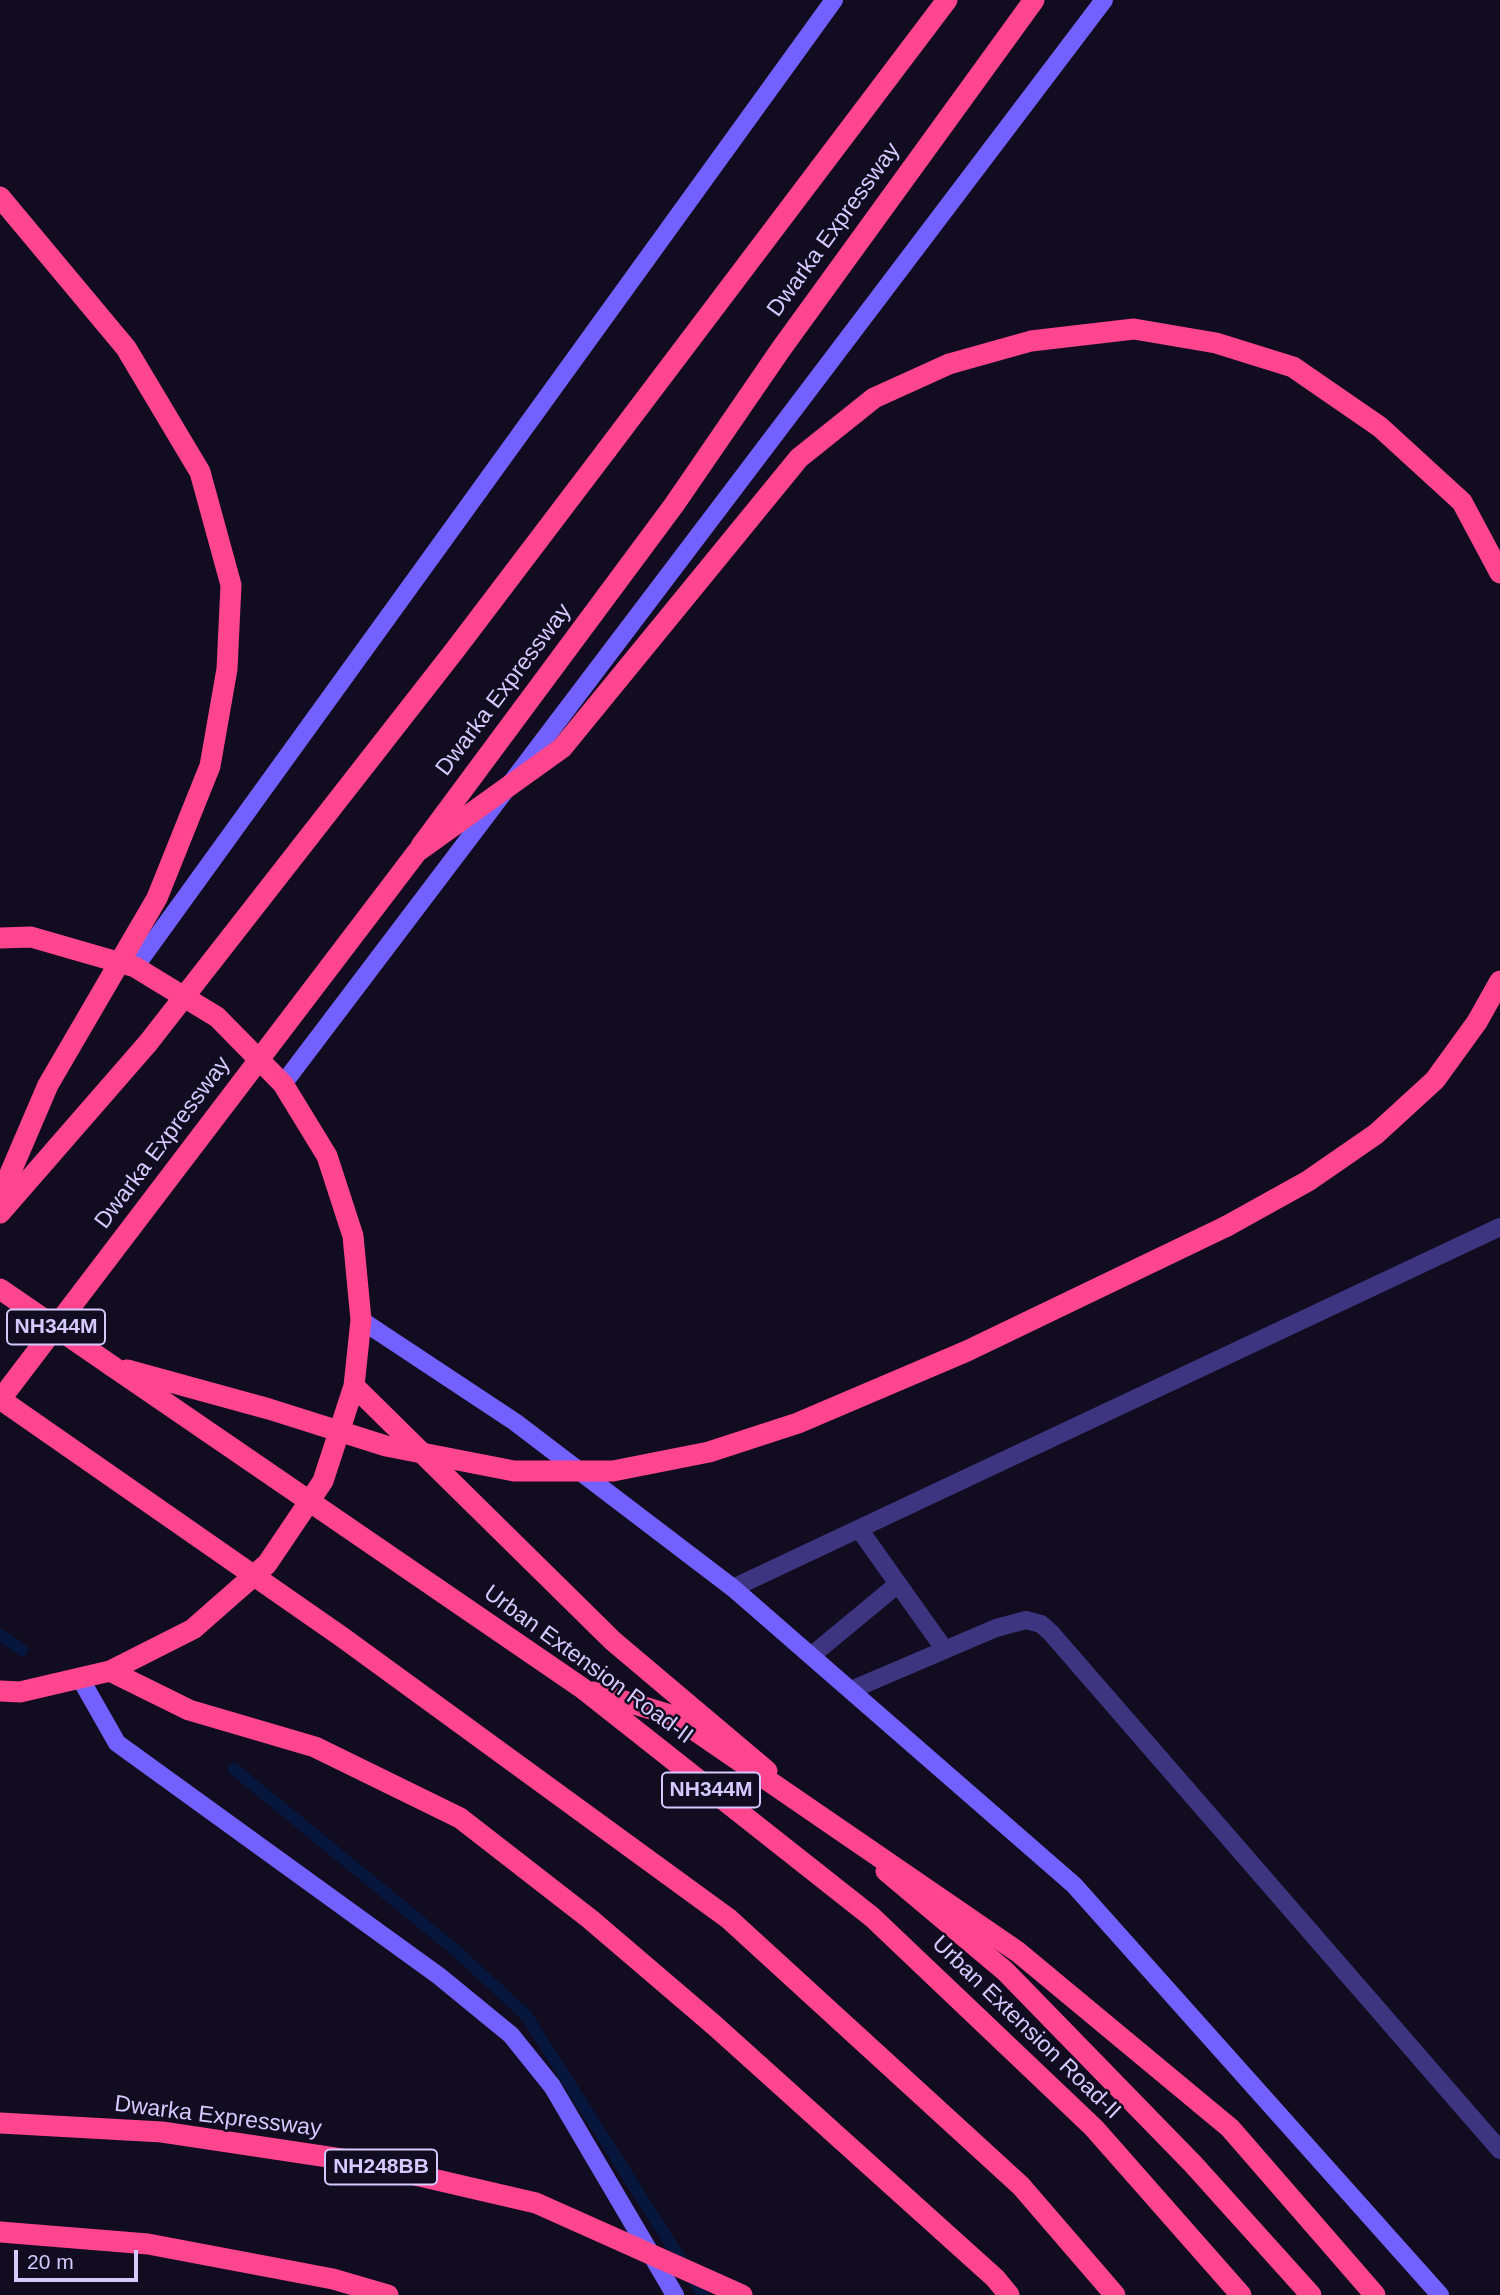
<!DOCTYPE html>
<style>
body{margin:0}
#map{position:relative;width:1500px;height:2295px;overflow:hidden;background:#110c20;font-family:Arial,sans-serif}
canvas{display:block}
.scale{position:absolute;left:14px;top:2250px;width:124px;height:32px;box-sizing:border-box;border:4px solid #d5caff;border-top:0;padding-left:9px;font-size:21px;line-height:24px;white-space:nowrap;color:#d5caff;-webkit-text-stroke:5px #110c20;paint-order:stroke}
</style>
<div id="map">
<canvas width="1500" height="2295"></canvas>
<div class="scale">20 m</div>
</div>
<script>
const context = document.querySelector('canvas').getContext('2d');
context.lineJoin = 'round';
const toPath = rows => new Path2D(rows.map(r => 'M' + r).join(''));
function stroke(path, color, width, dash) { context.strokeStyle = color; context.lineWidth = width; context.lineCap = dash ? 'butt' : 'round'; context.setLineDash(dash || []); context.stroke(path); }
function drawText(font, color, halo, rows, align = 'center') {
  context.font = font + ' Arial,sans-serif'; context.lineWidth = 5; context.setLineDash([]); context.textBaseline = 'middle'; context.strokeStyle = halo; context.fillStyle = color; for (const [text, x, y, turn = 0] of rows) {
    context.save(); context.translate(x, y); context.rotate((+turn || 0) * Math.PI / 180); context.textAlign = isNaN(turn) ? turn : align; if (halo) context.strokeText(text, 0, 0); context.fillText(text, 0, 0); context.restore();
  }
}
stroke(toPath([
 [0,1635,22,1650],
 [234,1769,454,1949,526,2015,703,2295]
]), '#07163d', 12);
stroke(toPath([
 [859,1529,945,1650],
 [733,1588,1500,1227],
 [811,1656,898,1584],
 [851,1690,996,1628,1026,1620,1041,1624,1051,1633,1500,2150]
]), '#3e3581', 18);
stroke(toPath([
 [135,967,834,0],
 [283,1084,1104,0],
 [361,1320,515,1422,733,1588,1074,1885,1440,2295],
 [80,1678,117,1743,439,1976,511,2035,552,2086,675,2295]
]), '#7361ff', 18);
stroke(toPath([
 [606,451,947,0],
 [421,846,674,505,781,349,1034,0],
 [0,938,31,937,135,967,217,1017,283,1084,327,1156,353,1236,361,1320,354,1386,323,1481,267,1564,193,1629,110,1671,20,1692,0,1691],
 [0,1213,148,1043],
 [1227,1226,1308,1181,1376,1134,1435,1080,1477,1022,1500,981],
 [0,1289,112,1366],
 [354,1386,613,1641,767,1771],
 [110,1671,189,1710,315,1747,460,1818,590,1919,714,2025,995,2278,1009,2295],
 [886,1871,1005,1971,1193,2164,1311,2295],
 [0,2232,148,2244,333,2279,388,2295]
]), '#ff458e', 21);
stroke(toPath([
 [0,197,126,348,200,472,231,585,227,669,210,766,157,898,48,1085,0,1197],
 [148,1043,455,650,606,451],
 [112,1366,582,1688,872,1917,1094,2128,1241,2295],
 [127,1370,269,1409,386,1446,514,1471,613,1471,709,1452,798,1423,967,1351,1227,1226],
 [0,1399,342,1637,729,1919,1021,2186,1115,2295],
 [0,1400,417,852,562,748,799,458,874,398,949,364,1031,341,1134,329,1216,343,1293,367,1380,427,1462,502,1500,573],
 [594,1692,674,1716,1018,1952,1230,2128,1375,2295],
 [0,2123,162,2132,355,2161,536,2203,742,2295]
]), '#ff458e', 21);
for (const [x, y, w] of [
 [56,1327,98],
 [711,1790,98],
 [381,2167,112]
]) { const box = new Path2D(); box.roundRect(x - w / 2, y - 17.5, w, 35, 5); context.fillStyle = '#110c20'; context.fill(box); stroke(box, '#d5caff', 2); }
drawText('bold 21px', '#d5caff', null, [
 ["NH344M",56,1327],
 ["NH344M",711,1790],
 ["NH248BB",381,2167]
]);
drawText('23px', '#d5caff', '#110c20', [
 ["Dwarka Expressway",834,230,-54],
 ["Dwarka Expressway",504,690,-53],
 ["Dwarka Expressway",163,1143,-53],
 ["Urban Extension Road-II",588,1665,36],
 ["Urban Extension Road-II",1026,2028,44],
 ["Dwarka Expressway",218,2117,7]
]);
</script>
